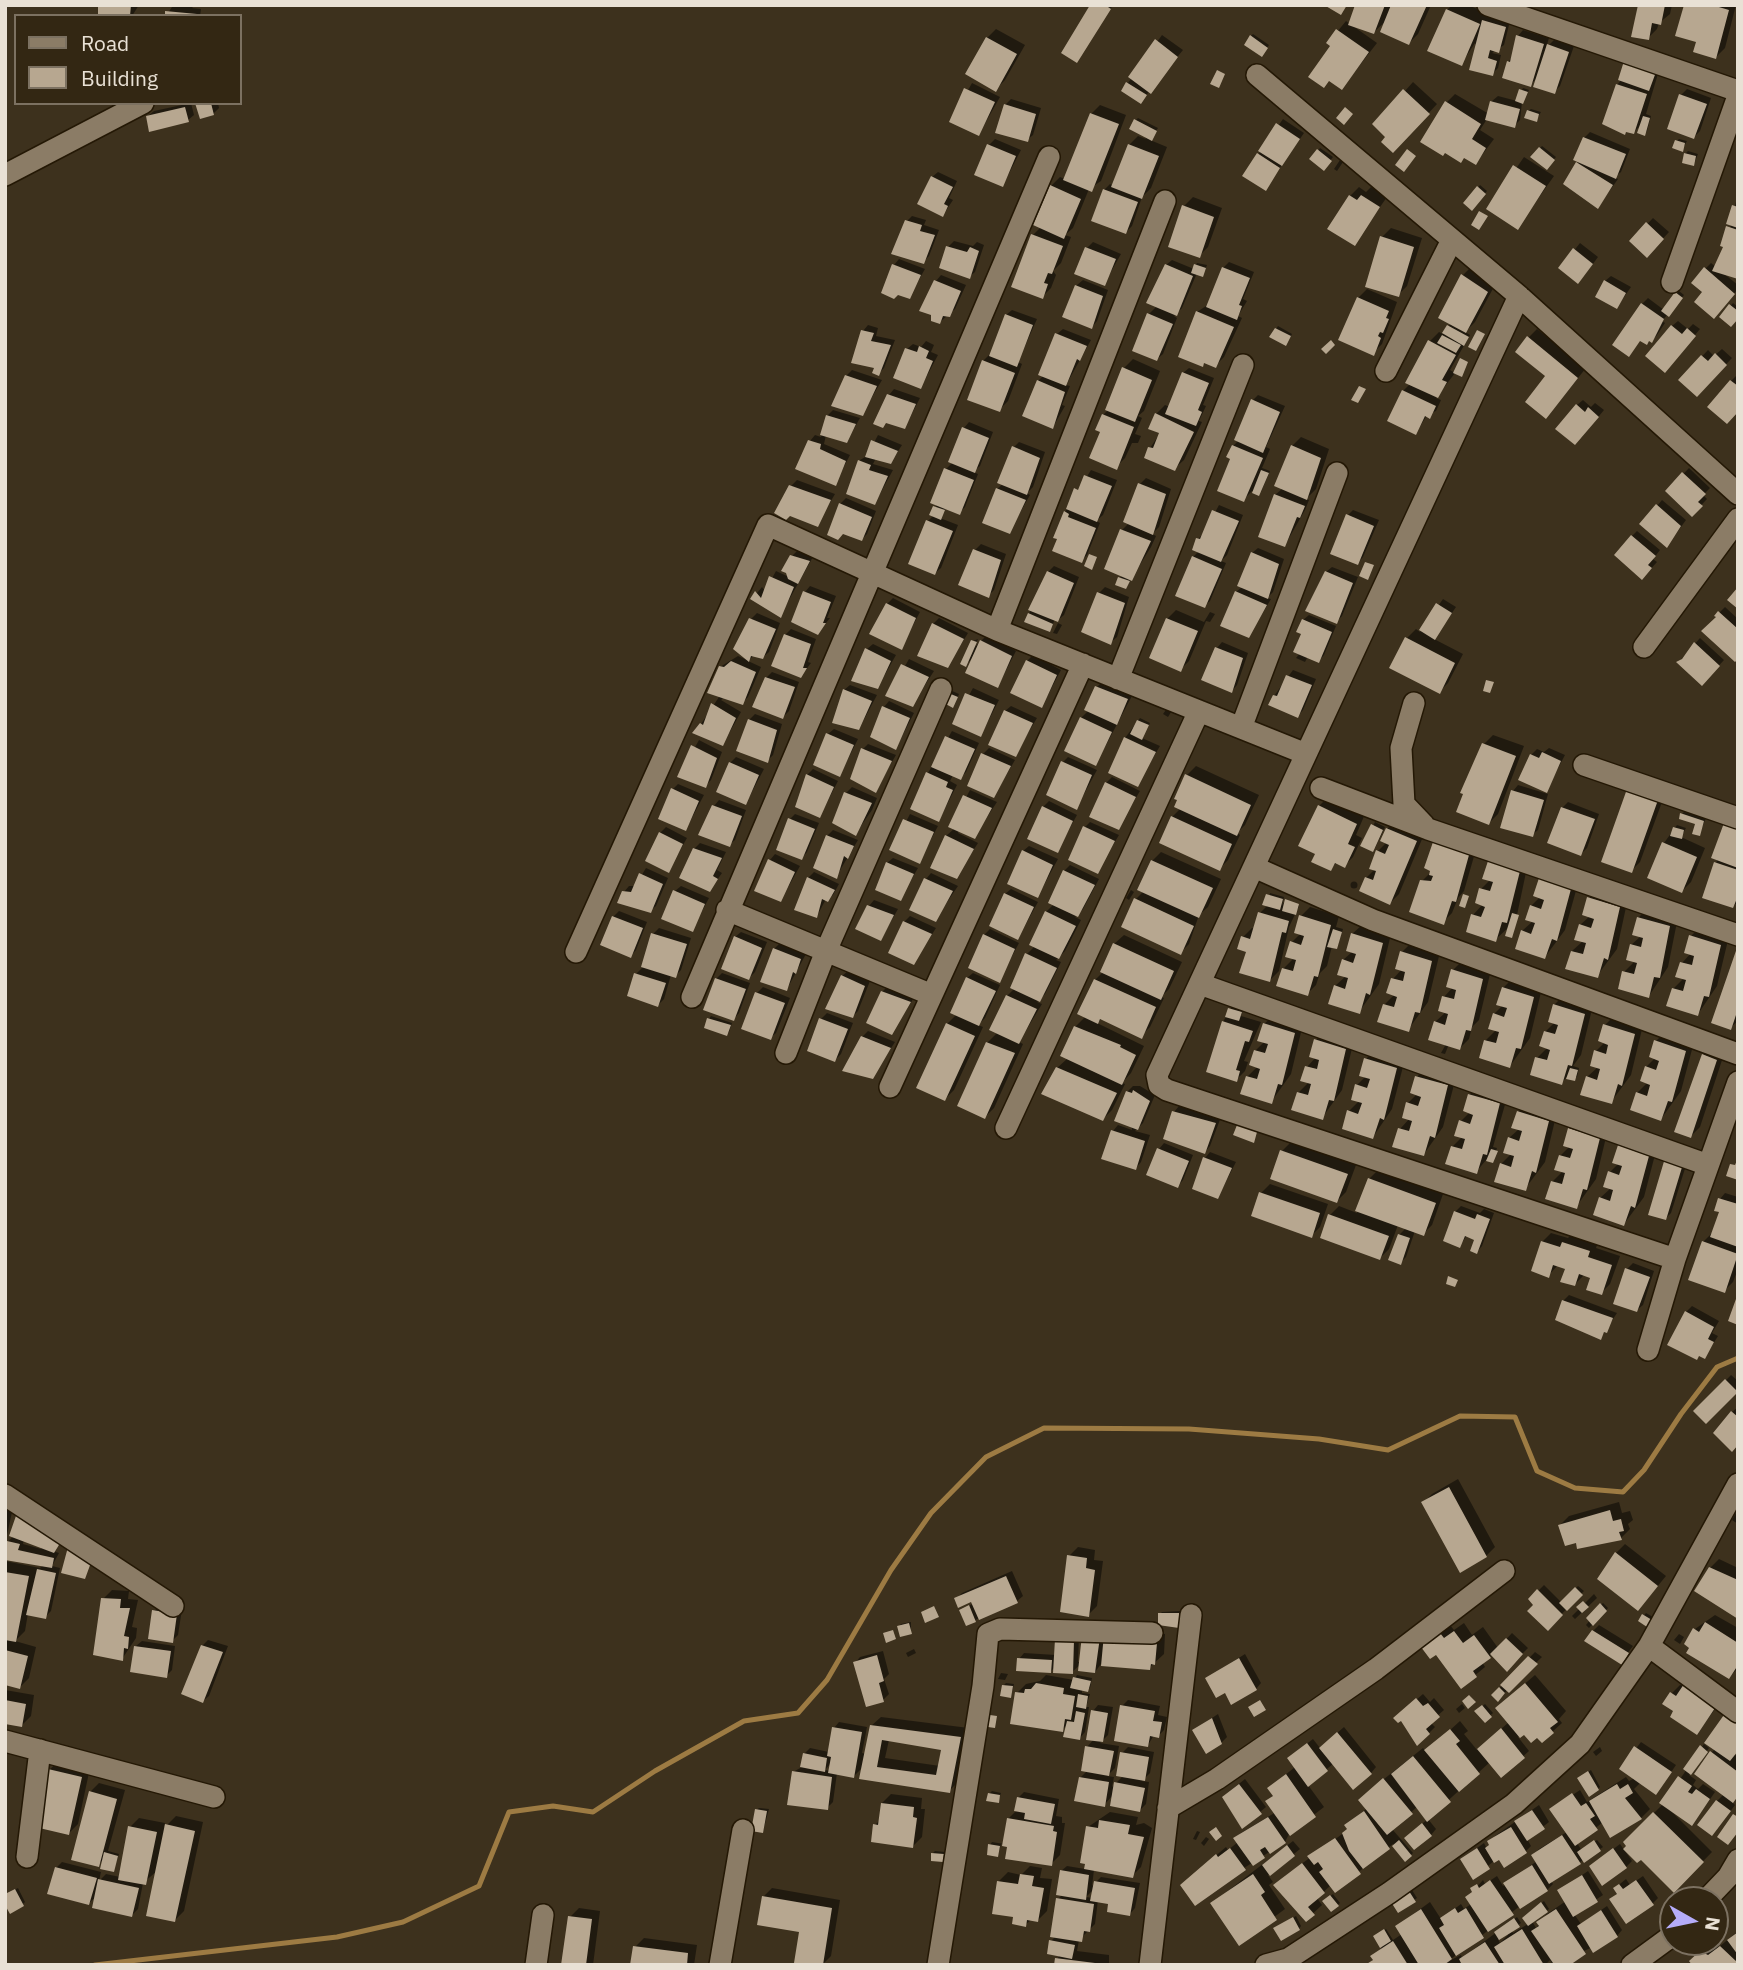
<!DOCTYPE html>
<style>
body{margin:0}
#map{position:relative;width:1743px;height:1970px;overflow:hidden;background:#3d311d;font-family:"IBM Plex Sans",sans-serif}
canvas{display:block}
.frame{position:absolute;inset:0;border:7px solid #e9e1d5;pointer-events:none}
.legend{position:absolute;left:14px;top:14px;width:228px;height:91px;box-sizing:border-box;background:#332713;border:2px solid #7c7161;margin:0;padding:9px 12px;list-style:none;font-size:21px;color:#e9e1d5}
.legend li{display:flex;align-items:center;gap:14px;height:35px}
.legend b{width:35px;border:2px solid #7c7161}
.north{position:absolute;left:1659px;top:1886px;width:70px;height:70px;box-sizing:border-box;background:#332713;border:2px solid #7c7161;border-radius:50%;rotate:99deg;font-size:19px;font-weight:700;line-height:28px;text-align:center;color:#e9e1d5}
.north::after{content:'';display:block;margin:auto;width:24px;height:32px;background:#b5acf9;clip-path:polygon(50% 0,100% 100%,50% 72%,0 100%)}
</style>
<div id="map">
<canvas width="1743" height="1970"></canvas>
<div class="frame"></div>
<ul class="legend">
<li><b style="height:9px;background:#8b7c66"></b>Road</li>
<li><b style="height:19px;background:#b7a790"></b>Building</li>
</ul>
<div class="north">N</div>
</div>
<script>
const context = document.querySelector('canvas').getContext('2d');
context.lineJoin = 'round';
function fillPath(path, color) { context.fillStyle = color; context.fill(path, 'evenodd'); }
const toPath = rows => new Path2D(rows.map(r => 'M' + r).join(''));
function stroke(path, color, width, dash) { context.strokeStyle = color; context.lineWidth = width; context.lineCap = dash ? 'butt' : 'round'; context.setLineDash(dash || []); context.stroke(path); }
fillPath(toPath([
 [100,5,139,5,132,16,99,16],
 [195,5,192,8,201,9,200,16,166,16,172,7],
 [1093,5,1113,5,1077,61],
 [1357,5,1431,5,1418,34,1409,43,1387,20,1374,32,1353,26,1377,43,1342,88,1332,46,1328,43,1346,21,1350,24],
 [1452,5,1467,5,1510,21,1504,45,1492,53,1501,55,1498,68,1492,74,1475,43,1461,64,1447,10],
 [1639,5,1672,5,1670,14,1659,23,1657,29,1648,38],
 [1686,5,1736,5,1725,48,1716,57],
 [996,29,1025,45,1005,80,996,89,987,38],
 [1523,30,1549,38,1546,48,1554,40,1574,46,1560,86,1554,92,1537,78,1530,85,1508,62,1513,57,1518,36],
 [1253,34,1269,45,1264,52,1251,36],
 [1162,35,1183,50,1143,99,1123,90],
 [1660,67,1646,114,1651,116,1647,131,1644,134,1642,124,1634,132,1617,85,1622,79],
 [1413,82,1437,104,1402,142,1405,91],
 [972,83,1000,97,979,134,951,121],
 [1523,88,1529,90,1522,102,1520,120,1514,126,1487,119,1480,130,1494,139,1476,163,1446,103,1455,94,1489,114,1492,101,1498,96,1517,101],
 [1687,89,1711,98,1700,131,1694,137,1681,95],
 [1011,99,1041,108,1033,135,1027,140,1005,105],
 [191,103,194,115,188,120,148,116,154,111],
 [197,103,218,103,219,108,213,114],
 [1100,105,1126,115,1101,181,1089,189,1073,228,1065,235,1071,237,1061,263,1053,271,1056,275,1051,288,1042,297,1033,235,1041,227,1051,186,1060,177,1065,179,1091,114],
 [1531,109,1541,112,1536,120,1528,111],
 [1138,118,1158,128,1150,140,1167,147,1151,188,1142,197,1132,226,1126,232,1104,190,1110,184,1113,186,1129,145,1138,136,1146,139,1136,120],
 [1283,119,1304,133,1265,189,1258,155],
 [1590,132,1630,149,1621,172,1615,177,1618,179,1598,207,1578,163,1584,138],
 [995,139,1021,150,1003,185,989,145],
 [1679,139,1687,141,1682,150,1677,141],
 [1542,146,1556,157,1546,168,1533,156],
 [1320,148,1333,157,1324,168,1312,159],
 [1688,151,1698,154,1694,164,1685,154],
 [1524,157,1554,176,1518,227,1488,209],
 [1340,160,1343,162,1337,171,1334,169],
 [938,172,957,181,949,198,953,200,943,215,932,177],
 [1480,185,1487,191,1472,208,1465,203],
 [1359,187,1366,192,1371,187,1387,197,1354,244,1350,196],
 [1738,193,1738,278,1723,273,1738,285,1738,289,1719,311,1704,292,1705,269,1711,263,1716,267,1726,246],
 [1193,197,1222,208,1208,247,1199,256,1184,206],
 [912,216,926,220,924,225,939,230,929,256,923,262,907,221],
 [1653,218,1669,232,1647,256,1631,241],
 [1391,228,1422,238,1407,286,1398,295,1382,237],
 [954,241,973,246,977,242,984,245,975,272,969,277,948,247],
 [1093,242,1121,254,1104,284,1087,248],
 [1580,243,1598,257,1584,276,1561,267],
 [899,259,925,269,909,297,894,265],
 [1172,260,1194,269,1197,263,1207,265,1203,275,1197,273,1182,308,1174,316,1177,318,1163,354,1157,359,1149,314,1157,306,1166,265],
 [1229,262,1254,272,1243,299,1247,301,1238,316,1242,318,1224,357,1215,366,1205,362,1202,365,1197,312,1209,304,1223,268],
 [1472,266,1496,283,1475,322,1465,332,1470,335,1450,370,1455,373,1436,398,1441,400,1436,411,1427,415,1416,433,1403,391,1411,383,1407,382,1430,341,1439,332,1443,334,1451,323,1440,317,1463,275],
 [941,275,966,285,955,309,940,322,936,281],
 [1611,276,1631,287,1617,307,1605,281],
 [1083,280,1108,290,1097,321,1092,327,1064,316,1077,285],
 [1367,289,1397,302,1382,344,1373,353,1358,298],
 [1679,291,1684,295,1662,321,1665,323,1657,335,1652,341,1641,339,1629,354,1642,304,1648,298,1664,310],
 [1733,303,1738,307,1738,317,1721,317],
 [1012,310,1037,319,1018,362,1022,364,1008,401,999,410,983,361,992,352,1006,315],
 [1678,321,1688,329,1693,324,1700,329,1670,365,1672,326],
 [868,325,878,328,876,336,895,340,884,368,878,374,863,331],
 [1278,326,1292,334,1288,341,1276,329],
 [1063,329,1091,340,1066,385,1070,386,1062,405,1065,406,1053,427,1038,381,1044,375,1057,334],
 [1537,329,1586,368,1554,408,1548,376,1528,338],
 [926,341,934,345,931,352,938,355,921,387,907,349,913,344,921,347],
 [1722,349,1732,358,1697,395,1680,380,1708,350,1714,356],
 [1133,359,1160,371,1144,411,1138,416,1142,418,1135,434,1141,436,1138,443,1132,443,1125,458,1116,467,1103,431,1103,415,1109,409,1124,368],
 [1189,368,1214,378,1203,405,1206,406,1199,421,1202,422,1184,460,1174,469,1150,448,1161,432,1156,414,1165,405,1170,407,1183,373],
 [852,370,882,380,862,414,846,376],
 [1737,375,1738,410,1709,406,1731,381],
 [894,389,920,398,905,427,889,395],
 [1258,395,1285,406,1266,447,1270,449,1262,468,1270,471,1261,492,1252,491,1243,500,1233,458,1233,446,1239,440,1253,400],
 [1583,400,1591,407,1595,403,1604,410,1581,438,1577,405],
 [833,410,860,418,847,441,826,435,824,444,850,455,835,484,810,441,815,435,821,437,827,416],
 [969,422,993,432,980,466,973,472,978,474,965,507,959,513,946,507,940,518,958,525,941,568,935,573,928,521,934,515,946,469,953,462,964,428],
 [878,435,902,445,891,462,876,458,873,464,893,470,875,503,848,493,860,460,867,456],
 [1301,437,1329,449,1316,489,1306,499,1309,500,1305,510,1285,545,1275,495,1283,488,1292,446],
 [1019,442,1045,452,1033,487,1027,493,1030,495,1009,532,997,489,1004,483,1014,447],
 [1689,468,1710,488,1703,495,1707,499,1692,515,1667,491],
 [1091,470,1117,480,1103,515,1096,521,1100,523,1087,555,1081,561,1065,512],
 [1146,478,1171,489,1159,527,1152,534,1156,536,1151,547,1126,587,1120,578,1123,575,1106,568,1122,530,1129,523,1140,484],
 [797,480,835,494,817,525,791,486],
 [846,498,876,511,867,534,862,539,843,532,840,504],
 [1662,500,1686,520,1667,546,1657,506],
 [1219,505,1243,515,1227,555,1221,561,1226,563,1210,601,1204,606,1193,557,1199,551,1198,539,1204,533],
 [1353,510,1379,520,1363,557,1358,563,1348,515],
 [1637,531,1660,550,1653,559,1657,562,1648,572,1632,536],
 [981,544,1006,554,994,590,988,596,961,584,975,550],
 [1258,548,1284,559,1273,592,1267,598,1271,599,1249,636,1236,592,1242,587,1252,553],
 [798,550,814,555,780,616,752,599,762,587,765,591,776,571,789,577,792,556],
 [1054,566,1079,577,1064,615,1058,620,1055,619,1051,628,1029,614,1048,572],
 [1332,567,1358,577,1342,616,1336,622,1326,572],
 [810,586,836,596,827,618,830,618,818,633,793,621,805,592],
 [1105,587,1129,597,1117,637,1111,642,1099,593],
 [893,598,920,612,901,648,887,604],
 [1443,599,1456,607,1434,639,1463,654,1448,683,1439,692,1407,638,1416,629,1420,632],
 [1725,607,1738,619,1738,657,1717,615],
 [1176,610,1204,622,1210,612,1215,614,1210,622,1206,621,1189,661,1180,670,1167,619],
 [757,613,780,623,769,652,763,657,754,655,748,661,761,667,748,697,742,703,726,695,721,700,741,712,723,744,701,724,719,697,720,667,738,656,747,660,751,619],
 [1309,615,1336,626,1324,655,1319,661,1308,656,1305,662,1296,658,1300,653,1303,620],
 [939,618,968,633,948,666,933,624],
 [1058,623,1062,625,1057,634,1053,633],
 [791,629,816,639,808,662,811,663,801,676,785,635],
 [987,635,1016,651,998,686,974,657,965,665,973,641,978,639,975,647],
 [1700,638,1724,660,1702,684,1679,662],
 [1222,642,1248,653,1237,685,1232,691,1217,648],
 [873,644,896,655,878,687,867,649],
 [1033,655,1061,670,1042,706,1027,661],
 [909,659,934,671,912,705,888,696],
 [1293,670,1316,679,1303,710,1298,716,1274,696],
 [772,672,799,682,789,711,783,717,766,678],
 [1102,682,1133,694,1096,764,1081,718,1089,710,1097,687],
 [850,685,877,695,859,729,844,690],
 [973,688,999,700,981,735,954,723],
 [950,690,959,694,955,703,944,702],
 [889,701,914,713,896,748,884,707],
 [1011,706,1037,718,1015,755,1005,711],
 [1168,707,1173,709,1168,717,1163,714],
 [755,714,782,724,773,755,767,761,749,720],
 [1140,718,1150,723,1142,738,1160,746,1137,785,1125,738],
 [834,729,858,739,840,775,828,734],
 [952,731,979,743,966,772,960,778,953,775,950,781,957,785,939,820,928,773],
 [1493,735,1524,746,1498,814,1489,823,1484,744],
 [699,740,722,752,711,780,705,786,679,776],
 [868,744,896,755,875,791,863,749],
 [989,748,1015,760,994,796,983,754],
 [1549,748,1565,755,1546,791,1531,755,1537,749,1544,752],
 [736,757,764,769,746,803,730,763],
 [1068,757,1097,770,1077,807,1063,762],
 [1196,766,1259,795,1245,825,1237,833,1240,835,1228,860,1219,869,1172,817,1181,808,1187,775],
 [813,769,838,781,820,816,807,775],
 [1112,777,1140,791,1118,828,1106,783],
 [678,784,704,795,686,829,673,789],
 [1518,785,1548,794,1538,830,1532,835,1513,791],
 [852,787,877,798,872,810,856,833,846,793],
 [970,790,997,802,974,837,959,830,958,833,978,843,956,877,946,836,955,828,951,826],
 [1629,790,1666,791,1640,862,1631,871],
 [1328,797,1365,814,1356,835,1362,838,1353,857,1344,866,1337,862,1330,869,1317,854,1319,806],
 [719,800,746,810,735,840,729,845,714,806],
 [1049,801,1077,815,1057,851,1043,807],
 [1568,802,1599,814,1587,848,1581,854,1562,808],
 [1684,812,1706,818,1699,834,1697,823,1682,814],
 [795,814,819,823,807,852,802,858,790,819],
 [910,814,938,826,919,862,892,849],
 [1738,817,1738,902,1733,906,1716,863],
 [1396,820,1425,832,1399,894,1390,903,1366,878,1375,869,1378,851,1387,842,1382,840,1387,829],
 [1090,822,1119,835,1097,872,1085,827],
 [1375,822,1385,827,1375,848,1363,846],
 [1677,825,1686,828,1681,837,1705,848,1691,882,1682,891,1664,843],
 [666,827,687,838,669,870,660,833],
 [833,830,858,840,836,877,827,836],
 [1443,834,1477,846,1464,891,1458,898,1452,913,1443,922,1422,881,1433,870,1434,843],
 [700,843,726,852,717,870,722,873,710,890,694,849],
 [1029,846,1058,859,1038,896,1023,851],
 [1161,852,1221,879,1208,907,1199,915,1189,944,1180,953,1136,899,1144,891,1152,861],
 [1498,853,1528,863,1513,934,1511,936,1510,926,1495,940,1473,915,1483,904,1481,889,1490,880,1489,862],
 [775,854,800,866,781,900,770,860],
 [893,858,918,868,900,899,887,863],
 [1070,865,1099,879,1083,909,1075,917,1081,920,1065,951,1056,960,1061,962,1045,994,1037,1002,1042,1004,1019,1042,1023,1044,994,1108,985,1117,987,1043,998,1032,1007,996,1015,988,1027,954,1035,946,1046,912,1054,904,1064,871],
 [646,868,668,878,656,906,650,911,624,892,629,886,635,886],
 [814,872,839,884,833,895,826,899,817,916,796,909,808,878],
 [931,873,958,886,935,920,926,879],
 [1579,880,1565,930,1545,957,1522,931,1533,921,1531,906,1540,897],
 '1350.5 885a3.5 3.5 0 1 1 7 0a3.5 3.5 0 1 1-7 0Z',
 [681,886,709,898,692,930,675,891],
 [1011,889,1038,902,1018,938,1005,894],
 [1598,889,1628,898,1617,949,1597,976,1572,951,1583,941,1580,925,1590,916,1589,898],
 [1131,890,1134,892,1129,900,1126,898],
 [1270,893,1284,897,1282,905,1285,901,1299,906,1289,927,1279,971,1270,980,1243,937,1252,928,1255,929,1260,913,1268,905],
 [874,900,898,909,881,939,869,906],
 [1310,907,1339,916,1336,927,1343,929,1338,945,1332,946,1327,966,1320,973,1316,985,1307,994,1283,969,1294,958,1292,942,1301,933,1301,916],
 [1647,909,1678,917,1668,967,1649,996,1624,972,1635,961,1631,945,1641,936,1638,918],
 [619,911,647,922,636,950,631,956,613,917],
 [910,916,936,928,914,963,904,922],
 [1362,925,1391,934,1379,984,1359,1012,1335,986,1346,976,1343,960,1353,951,1352,934],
 [1700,927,1729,936,1717,986,1698,1014,1673,989,1684,978,1682,963,1691,953,1691,936],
 [659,928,691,938,681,970,675,976,671,975,664,999,658,1005,636,974,644,966,653,934],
 [990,929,1019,943,999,981,984,935],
 [741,932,767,942,755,972,749,978,735,937],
 [1124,935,1182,962,1169,989,1161,997,1164,998,1150,1027,1141,1036,1102,1018,1097,1023,1144,1046,1131,1073,1122,1083,1125,1084,1112,1110,1103,1119,1057,1068,1068,1058,1075,1027,1086,1016,1095,980,1103,972,1114,944],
 [780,943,806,954,787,989,774,949],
 [1411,943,1440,952,1428,1002,1408,1030,1385,1004,1395,994,1393,979,1402,969,1402,952],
 [1738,949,1738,1021,1730,1028],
 [1462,961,1491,970,1479,1020,1472,1027,1469,1039,1460,1048,1449,1044,1445,1054,1441,1053,1446,1044,1435,1022,1446,1012,1444,997,1453,987,1453,970],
 [848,971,870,981,858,1011,853,1016,842,976],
 [722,973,750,983,739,1013,734,1019,716,979],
 [973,973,1000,985,985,1018,978,1025,983,1027,954,1090,945,1099,947,1024,957,1014,967,978],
 [1512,979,1542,988,1530,1038,1510,1066,1481,1057,1486,1040,1496,1030,1494,1014,1503,1005,1503,988],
 [888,986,915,996,892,1033,882,992],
 [763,987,790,998,776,1033,770,1038,757,993],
 [1563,996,1593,1005,1581,1055,1573,1066,1579,1068,1577,1077,1567,1077,1561,1083,1537,1058,1548,1047,1545,1032,1555,1022,1554,1005],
 [1232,1006,1243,1010,1241,1016,1261,1022,1244,1061,1248,1062,1245,1071,1236,1080,1223,1022],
 [827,1013,853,1023,841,1054,835,1060,821,1019],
 [1274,1015,1303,1024,1291,1074,1271,1102,1247,1077,1258,1066,1255,1051,1265,1041,1264,1024],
 [711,1016,732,1023,729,1032,727,1034,709,1019],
 [1614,1016,1643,1025,1631,1075,1611,1102,1587,1077,1598,1067,1596,1051,1605,1042,1605,1025],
 [868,1031,895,1042,872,1077,862,1037],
 [1325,1031,1354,1040,1342,1090,1322,1118,1298,1093,1309,1082,1307,1067,1316,1057,1316,1040],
 [1665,1032,1694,1042,1681,1091,1661,1119,1637,1093,1648,1082,1646,1067,1655,1058,1656,1041],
 [1712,1046,1725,1051,1700,1127,1691,1136,1703,1055],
 [1375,1050,1405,1059,1392,1109,1373,1137,1349,1111,1359,1101,1357,1085,1366,1076,1366,1059],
 [1426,1067,1456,1077,1443,1127,1424,1154,1400,1129,1410,1118,1408,1103,1417,1094,1412,1092,1417,1077],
 [1133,1086,1140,1086,1155,1095,1143,1123,1135,1131,1150,1135,1141,1162,1136,1168,1113,1131,1118,1125,1132,1130,1127,1092],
 [1478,1086,1508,1094,1493,1147,1497,1148,1493,1161,1487,1159,1476,1172,1452,1147,1463,1136,1461,1121,1470,1112,1469,1095],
 [1527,1103,1557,1112,1545,1162,1525,1189,1501,1164,1512,1153,1509,1138,1519,1129,1518,1112],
 [1179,1106,1221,1117,1210,1146,1205,1152,1174,1112],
 [1579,1120,1608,1129,1596,1179,1576,1207,1552,1182,1563,1171,1560,1156,1570,1146,1569,1129],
 [1628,1137,1657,1147,1644,1197,1624,1224,1600,1198,1611,1188,1610,1172,1619,1163,1619,1146],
 [1291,1142,1356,1165,1346,1192,1337,1201,1272,1178,1282,1151],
 [1164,1143,1193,1155,1183,1180,1178,1186,1159,1149],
 [1210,1152,1236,1162,1218,1197,1205,1158],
 [1667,1159,1688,1159,1671,1213,1666,1218],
 [1378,1170,1443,1194,1432,1225,1423,1234,1415,1231,1406,1257,1400,1263,1399,1235,1406,1228,1398,1225,1389,1249,1380,1258,1330,1215,1339,1206,1357,1213,1369,1179],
 [1270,1184,1328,1204,1320,1227,1311,1236,1253,1215,1261,1193],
 [1725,1193,1738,1197,1738,1269,1733,1282,1724,1291,1703,1242,1712,1233,1721,1211,1720,1199],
 [1461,1206,1480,1213,1484,1209,1494,1213,1482,1246,1477,1252,1476,1238,1467,1235,1460,1246,1455,1212],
 [1551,1233,1568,1238,1572,1234,1598,1242,1596,1248,1620,1256,1610,1284,1601,1293,1592,1277,1585,1274,1575,1284,1567,1268,1558,1265,1548,1276,1542,1242],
 [1633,1263,1654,1271,1643,1305,1637,1310,1627,1269],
 [1569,1295,1617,1313,1601,1337,1563,1301],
 [1692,1306,1719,1321,1712,1333,1718,1336,1705,1357,1686,1312],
 [1731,1375,1738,1381,1738,1390,1706,1421,1696,1411],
 [1738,1407,1738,1444,1732,1412],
 [1458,1479,1495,1547,1486,1556,1423,1503,1432,1494],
 [5,1501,14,1503,5,1544],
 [1619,1502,1622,1513,1630,1511,1633,1520,1628,1524,1630,1529,1621,1538,1577,1541,1560,1525,1569,1516],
 [1737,1511,1738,1511,1738,1524,1732,1520],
 [67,1534,53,1551,59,1553,52,1566,60,1568,51,1611,45,1617,28,1613,25,1631,15,1641,36,1647,29,1678,20,1687,5,1683,5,1561,40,1568,43,1565,5,1558,5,1544,14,1536],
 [24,1540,42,1546,41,1549,23,1544],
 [1625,1544,1666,1576,1647,1599,1616,1553],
 [1078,1547,1095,1550,1094,1560,1103,1561,1097,1606,1088,1615,1069,1556],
 [1719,1559,1738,1568,1738,1615,1710,1568],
 [1012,1571,1023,1596,1017,1601,975,1620,961,1610,980,1600,956,1599,962,1593],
 [1544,1585,1562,1603,1578,1586,1584,1591,1548,1628,1530,1599],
 [112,1590,129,1591,128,1599,138,1600,132,1627,137,1628,136,1638,122,1659,103,1599],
 [1594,1594,1597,1598,1575,1619,1572,1616],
 [1603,1603,1608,1608,1589,1628,1586,1625,1590,1620,1588,1618],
 [160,1606,182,1609,178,1635,172,1641,154,1611],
 [1180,1611,1178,1626,1160,1614,1162,1612],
 [1646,1613,1653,1617,1649,1622,1640,1620],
 [1715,1615,1738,1628,1738,1668,1729,1677,1695,1629],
 [911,1622,911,1632,899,1627,901,1624],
 [1464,1623,1472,1635,1483,1627,1498,1648,1512,1633,1528,1648,1507,1669,1492,1654,1482,1662,1485,1667,1461,1687,1432,1639,1450,1625,1454,1630],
 [1599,1625,1633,1646,1621,1662,1593,1631],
 [1115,1626,1165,1634,1164,1654,1149,1668,1101,1664,1095,1672,1081,1664,1072,1672,1055,1667,1050,1672,1019,1659,1024,1653,1056,1655,1079,1635,1078,1662,1081,1662,1084,1636],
 [1679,1634,1684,1637,1680,1644,1674,1640],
 [208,1640,228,1646,209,1696,203,1701,202,1646],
 [142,1641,175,1646,172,1670,166,1676,136,1646],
 [914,1649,916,1653,908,1657,906,1653],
 [883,1651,889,1674,884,1679,889,1694,883,1700,855,1663,860,1657],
 [1535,1652,1542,1657,1498,1699,1493,1695],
 [1245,1654,1261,1683,1256,1689,1226,1690,1207,1678],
 [1001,1673,1008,1674,1005,1680,998,1679],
 [1046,1675,1074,1680,1077,1675,1092,1678,1090,1688,1082,1689,1082,1693,1090,1694,1086,1707,1089,1707,1085,1732,1080,1738,1068,1724,1062,1730,1017,1693,1026,1684,1040,1681],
 [1535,1675,1566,1711,1559,1719,1562,1723,1542,1741,1537,1735,1524,1732,1518,1737,1529,1751,1501,1776,1490,1762,1428,1819,1436,1829,1431,1835,1412,1832,1428,1819,1418,1806,1392,1829,1413,1853,1405,1860,1393,1844,1335,1891,1331,1885,1317,1898,1322,1905,1306,1920,1285,1876,1349,1829,1347,1826,1367,1808,1369,1791,1423,1748,1426,1752,1460,1721,1468,1731,1464,1734,1477,1750,1509,1722,1507,1699],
 [1006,1683,1014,1684,1011,1696,1004,1685],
 [1680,1685,1725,1696,1697,1733,1676,1711,1671,1694],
 [5,1690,34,1695,31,1716,22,1725,5,1722],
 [1423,1694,1430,1702,1434,1698,1444,1710,1430,1722,1435,1727,1429,1733,1401,1713],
 [1128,1700,1160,1706,1158,1715,1167,1717,1164,1730,1158,1736,1154,1735,1148,1745,1122,1706],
 [1462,1704,1465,1708,1459,1713,1456,1709],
 [1485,1704,1493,1713,1485,1720,1477,1711],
 [1098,1705,1113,1707,1108,1735,1100,1743,1119,1746,1115,1768,1107,1776,1114,1777,1112,1787,1124,1775,1122,1753,1128,1747,1154,1752,1150,1773,1142,1781,1149,1782,1146,1804,1140,1810,1113,1795,1104,1805,1080,1778,1088,1770,1087,1747,1094,1739,1093,1711],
 [1218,1714,1227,1737,1221,1743,1194,1730],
 [881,1717,969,1728,958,1782,949,1791,863,1767,854,1776,837,1773,833,1802,827,1808,793,1772,802,1767,804,1754,810,1748,829,1752,834,1728,839,1722,867,1727,862,1753,866,1754,871,1726],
 [889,1740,943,1748,940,1766,885,1758],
 [832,1762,831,1771,825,1770],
 [1344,1727,1376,1767,1371,1773,1334,1763,1308,1785,1324,1807,1289,1834,1285,1842,1244,1868,1192,1876,1226,1847,1228,1850,1238,1842,1236,1838,1241,1833,1276,1812,1268,1801,1274,1795,1269,1788,1295,1767,1295,1753,1313,1739,1320,1748],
 [1641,1742,1676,1765,1661,1787,1641,1782,1634,1789,1650,1809,1641,1818,1603,1822,1577,1843,1582,1851,1597,1840,1603,1847,1600,1849,1551,1881,1553,1884,1547,1890,1520,1906,1447,1962,1461,1955,1462,1958,1517,1917,1521,1923,1511,1930,1513,1933,1528,1924,1524,1918,1544,1901,1549,1909,1532,1921,1536,1928,1547,1914,1566,1901,1559,1891,1588,1871,1603,1895,1574,1914,1581,1924,1607,1906,1622,1930,1617,1936,1553,1965,1550,1960,1545,1965,1369,1965,1382,1947,1375,1937,1386,1929,1393,1940,1402,1934,1397,1926,1430,1902,1441,1919,1461,1904,1464,1909,1471,1904,1467,1898,1483,1880,1485,1884,1497,1876,1503,1886,1537,1861,1534,1855,1539,1849,1567,1832,1555,1807,1580,1790,1587,1802,1626,1777,1629,1781,1635,1778,1621,1768],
 [1507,1933,1508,1935,1500,1943,1498,1939],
 [1704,1744,1709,1748,1689,1775,1696,1780,1693,1785,1698,1789,1703,1784,1715,1792,1697,1818,1671,1811,1712,1852,1674,1891,1625,1842,1663,1804],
 [1600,1747,1602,1751,1596,1756,1593,1752],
 [1716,1748,1738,1756,1738,1796,1732,1802,1735,1805,1718,1828,1717,1801,1724,1794,1712,1752],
 [59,1761,90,1768,78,1824,69,1833,49,1770],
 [1591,1770,1600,1787,1598,1789,1582,1776],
 [1245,1779,1266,1807,1243,1826,1230,1791],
 [99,1783,125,1790,108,1851,119,1854,113,1870,104,1859,98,1865,90,1792],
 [992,1791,1001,1793,998,1801,989,1794],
 [1024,1792,1059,1799,1056,1816,1062,1817,1062,1823,1065,1823,1060,1855,1051,1864,1009,1846,1001,1844,998,1855,990,1845,992,1842,1004,1844,1008,1819,1016,1811,1018,1798],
 [891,1794,922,1798,921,1809,925,1809,922,1837,913,1846,875,1825,880,1820,882,1803],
 [1539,1805,1549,1822,1527,1839,1531,1846,1526,1851,1499,1857,1474,1877,1462,1859,1484,1843,1487,1849,1495,1836],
 [759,1808,769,1809,763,1831,757,1810],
 [1110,1812,1138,1817,1136,1825,1144,1823,1152,1828,1141,1867,1132,1876,1094,1870,1092,1886,1101,1877,1140,1883,1135,1908,1130,1914,1110,1902,1098,1900,1095,1924,1079,1940,1077,1951,1109,1955,1109,1965,1053,1965,1060,1955,1051,1941,1056,1936,1058,1899,1062,1895,1061,1871,1067,1866,1085,1869,1088,1827],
 [1094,1889,1093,1898,1086,1897],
 [176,1816,203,1822,184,1911,175,1920,157,1871,143,1883,138,1909,132,1915,97,1896,89,1903,56,1868,62,1862,101,1872,99,1881,106,1874,120,1877,130,1827,139,1818,165,1823,164,1828],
 [1197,1831,1200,1832,1196,1840,1193,1839],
 [1206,1837,1209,1839,1204,1846,1201,1843],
 [1293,1841,1300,1849,1268,1875,1273,1882,1269,1885,1285,1909,1239,1943,1212,1903],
 [1620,1844,1632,1861,1626,1867,1591,1866],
 [935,1851,945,1852,942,1860,933,1853],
 [1030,1866,1042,1868,1040,1878,1052,1879,1047,1911,1038,1920,1032,1919,1025,1925,1015,1916,999,1881,1008,1872,1021,1875],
 [1643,1876,1658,1898,1652,1904,1618,1893,1615,1888,1626,1879,1630,1885],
 [18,1888,25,1902,23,1904,5,1895],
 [772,1888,840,1900,831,1956,822,1965,796,1961,801,1930,763,1897],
 [1412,1890,1417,1898,1399,1911,1396,1900],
 [1333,1894,1340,1903,1331,1910,1324,1901],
 [579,1908,600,1911,593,1965,563,1965,570,1917],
 [1296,1916,1301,1926,1299,1929,1278,1926],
 [1738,1931,1738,1965,1693,1965,1700,1952,1711,1943,1719,1947],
 [644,1938,697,1945,694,1965,632,1965,635,1947]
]), '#0007');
stroke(toPath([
 [95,1965,337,1937,403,1922,479,1886,509,1812,553,1806,593,1812,655,1771,744,1721,798,1713,827,1680,891,1570,931,1513,986,1457,1044,1428,1189,1429,1319,1439,1388,1450,1460,1416,1515,1417,1537,1471,1575,1488,1623,1492,1644,1470,1681,1414,1717,1367,1738,1358]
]), '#9d7b43', 5);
fillPath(toPath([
 [98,5,131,5,130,16,98,16],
 [1090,5,1105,5,1111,9,1077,63,1061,53],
 [1324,5,1347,5,1341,15],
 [1355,5,1385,5,1374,34,1348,25],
 [1391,5,1427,5,1409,45,1380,32],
 [1638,5,1665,5,1661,25,1652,23,1649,40,1631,37],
 [1684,5,1712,5,1729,10,1716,59,1693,52,1696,42,1675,36],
 [1446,9,1480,24,1462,66,1427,51],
 [165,11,197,14,197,16,165,16],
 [1482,20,1506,27,1499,53,1490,50,1488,58,1497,61,1493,76,1469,70],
 [1336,29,1369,52,1342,90,1329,81,1324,88,1308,77,1330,46,1326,43],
 [1250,35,1268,48,1262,57,1244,45],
 [1516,35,1544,44,1531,87,1502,78,1507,61,1510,62],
 [986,37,1017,54,996,92,965,74],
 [1155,39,1178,57,1151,94,1128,77],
 [1547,44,1569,52,1555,94,1533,87],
 [1624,61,1656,72,1649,91,1618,80],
 [1217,70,1225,74,1219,88,1210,84],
 [1126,82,1147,95,1141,104,1121,91],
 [1616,84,1647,94,1634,134,1626,132,1625,135,1602,124],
 [964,88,995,102,979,136,949,122],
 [1403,89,1430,114,1393,153,1381,142,1385,137,1372,124],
 [1519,89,1528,92,1523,104,1515,101],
 [1679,94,1707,104,1694,139,1667,129],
 [1445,101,1481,124,1472,139,1486,148,1476,165,1464,158,1461,163,1445,153,1443,156,1420,142],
 [1490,101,1520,109,1515,128,1485,120],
 [195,103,211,103,214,115,200,119],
 [1004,104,1036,114,1028,142,995,133],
 [185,107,189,122,149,132,146,116],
 [1345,107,1353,114,1344,125,1336,118],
 [1527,110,1539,114,1537,122,1524,118],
 [1090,113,1119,124,1092,192,1063,180],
 [1643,116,1650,118,1645,136,1637,133],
 [1134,119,1157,131,1152,141,1129,129],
 [1276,123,1300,139,1282,166,1258,151],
 [1583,137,1626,154,1616,179,1573,160],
 [1675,140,1685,143,1683,152,1672,148],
 [987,144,1016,156,1003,187,974,175],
 [1128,144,1159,156,1142,199,1111,187],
 [1539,147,1555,160,1547,170,1530,157],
 [1317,149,1332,161,1324,171,1309,159],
 [1407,149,1416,156,1404,172,1395,165],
 [1257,153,1280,168,1266,191,1242,176],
 [1684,153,1696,156,1694,166,1682,163],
 [1576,162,1613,185,1598,209,1563,184],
 [1513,165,1546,186,1518,230,1486,209],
 [931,176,953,187,944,204,948,206,943,217,917,204],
 [1050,185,1081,199,1064,239,1033,225],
 [1477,186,1486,194,1472,211,1463,203],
 [1103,189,1138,202,1126,234,1091,221],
 [1349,195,1357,200,1361,195,1380,207,1355,246,1327,229],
 [1182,205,1214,217,1200,258,1168,247],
 [1732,205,1738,207,1738,228,1726,224],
 [1479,211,1488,216,1479,230,1471,225],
 [905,220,922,225,920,231,935,235,924,264,891,254],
 [1646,222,1664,239,1647,258,1629,241],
 [1726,226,1738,230,1738,279,1712,271,1723,247,1720,246],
 [1031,234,1063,246,1052,274,1048,273,1044,283,1048,284,1043,299,1011,287],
 [1380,236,1414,247,1399,297,1365,287],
 [946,246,967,252,970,247,979,251,970,279,939,268],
 [1085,247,1116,259,1105,286,1074,274],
 [1573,248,1593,264,1578,284,1558,268],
 [892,264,921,275,910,299,898,295,894,299,881,293],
 [1165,264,1193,276,1177,316,1146,303],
 [1194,264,1206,268,1203,277,1191,273],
 [1222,267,1250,278,1239,305,1242,306,1237,320,1206,307],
 [1704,267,1735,294,1714,319,1694,302,1702,292,1691,283],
 [1461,274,1488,292,1466,333,1438,318],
 [934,280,961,291,950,317,943,316,940,324,931,321,931,315,919,311],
 [1604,280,1626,293,1617,309,1595,297],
 [1075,285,1103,296,1092,329,1062,317],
 [1675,292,1683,298,1669,317,1661,311],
 [1357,297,1389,311,1386,318,1389,319,1383,333,1380,332,1378,336,1381,338,1374,356,1338,340],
 [1641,303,1664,319,1652,343,1649,341,1647,345,1640,341,1629,357,1612,345],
 [1729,304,1738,311,1738,319,1731,327,1719,317],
 [1196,311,1234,327,1216,368,1204,363,1203,367,1178,357],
 [1147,313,1173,324,1157,361,1132,351],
 [1005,314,1033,325,1017,367,989,356],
 [1447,325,1469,337,1464,346,1442,333],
 [1671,325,1682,334,1687,328,1696,336,1665,373,1645,356],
 [1275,328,1291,336,1286,346,1269,337],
 [861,330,874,333,871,341,891,345,879,376,872,373,874,368,851,363],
 [1477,330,1485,334,1476,351,1468,347],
 [1055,333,1087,346,1080,361,1077,359,1066,386,1038,375],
 [1442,335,1461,345,1456,353,1437,343],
 [1527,336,1578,378,1546,419,1525,402,1545,376,1515,352],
 [1331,340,1335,345,1326,354,1321,349],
 [1428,340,1456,355,1442,380,1447,382,1438,398,1405,383],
 [919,346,929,351,926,358,933,361,921,389,893,378,905,348,917,352],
 [1715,353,1727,365,1697,397,1678,380,1701,355,1708,361],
 [1460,358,1468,362,1462,377,1453,373],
 [982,360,1015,373,1000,412,967,400],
 [1122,367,1152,380,1135,422,1105,410],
 [1182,372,1209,383,1198,410,1202,412,1196,426,1165,414],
 [845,375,877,386,863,416,831,406],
 [1037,380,1065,392,1053,429,1022,416],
 [1730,380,1738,386,1738,412,1727,424,1707,407],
 [1359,386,1366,389,1358,403,1351,400],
 [1402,390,1436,406,1430,419,1425,416,1416,435,1387,421],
 [887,394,916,404,905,429,886,423,883,428,873,424],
 [1251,399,1280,412,1263,453,1234,440],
 [1576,404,1585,412,1588,407,1599,417,1575,445,1555,429],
 [1155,413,1194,432,1175,471,1144,458,1148,447,1153,448,1159,433,1148,429],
 [1102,414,1134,427,1117,470,1089,458,1100,432,1095,430],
 [826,415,856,424,847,443,820,435],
 [962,427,989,438,975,473,948,462],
 [808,440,821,444,820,449,846,461,836,486,795,469],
 [871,440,898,451,891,464,865,457],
 [1232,445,1263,458,1244,502,1217,491,1230,459,1226,457],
 [1291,445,1321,458,1307,500,1274,486],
 [1012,446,1040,458,1027,495,997,483],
 [858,460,871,465,869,470,888,476,875,505,846,494],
 [944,468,974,480,960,515,930,503],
 [1261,470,1269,473,1259,496,1252,493],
 [1682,472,1706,494,1698,502,1703,506,1692,517,1665,491],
 [1084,475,1112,486,1097,522,1066,509,1074,488,1078,490],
 [1138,483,1166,494,1153,535,1123,522],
 [789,485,831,500,818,527,790,516,786,520,774,513],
 [996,488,1026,500,1010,534,982,523],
 [1274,494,1305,506,1300,518,1297,517,1285,547,1258,537],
 [839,503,872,517,862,541,843,534,838,540,827,535],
 [1656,504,1681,526,1667,548,1639,524],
 [933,506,945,510,941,520,929,515],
 [1212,510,1239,521,1221,562,1192,550,1196,538,1200,539],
 [1064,511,1069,514,1068,517,1096,528,1082,563,1052,551,1057,539,1053,538],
 [1346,514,1374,526,1358,565,1330,554],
 [926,520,953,531,935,575,908,564],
 [1120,529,1151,541,1132,581,1104,569],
 [1631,535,1656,556,1648,565,1652,568,1642,580,1614,555],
 [973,549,1001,560,989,598,958,585],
 [1251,552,1279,564,1268,599,1237,586],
 [1089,554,1097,557,1092,570,1084,566],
 [790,555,810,561,798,584,788,579,786,573,781,571],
 [1192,556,1222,569,1205,608,1175,596],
 [1365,562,1374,565,1368,580,1359,576],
 [1047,571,1074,583,1058,622,1028,610],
 [1325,571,1353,583,1337,624,1305,611],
 [769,576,794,587,781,618,750,599,755,591,761,598],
 [1118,577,1130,581,1126,589,1115,585],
 [1738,587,1738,609,1727,600],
 [803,591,831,602,823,623,826,623,818,635,791,622],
 [1235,591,1267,605,1249,638,1220,626],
 [1097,592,1125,603,1111,645,1081,632],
 [886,603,916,618,902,650,869,634],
 [1436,603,1452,613,1435,640,1419,630],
 [1718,611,1738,629,1738,659,1735,662,1701,631,1716,617,1714,616],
 [1028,613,1053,624,1050,632,1024,622],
 [749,618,776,629,763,659,751,656,749,662,733,649],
 [1166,618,1198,631,1181,672,1149,658],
 [1302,619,1332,632,1319,663,1293,652,1301,634,1296,632],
 [932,623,964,639,948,668,917,656],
 [784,634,811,644,803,668,807,668,801,678,771,666],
 [1405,637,1455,663,1440,694,1389,668],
 [971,640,977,642,966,667,960,664],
 [980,640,1012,656,998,688,965,673],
 [1694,642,1720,666,1702,686,1676,662,1682,659],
 [1215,647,1243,658,1232,693,1201,680],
 [865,648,891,661,878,689,851,681],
 [1026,660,1057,675,1042,708,1010,693],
 [731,661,756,672,743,705,707,693,719,666,724,667],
 [901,664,929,677,913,707,885,696],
 [1286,675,1312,685,1298,718,1268,705,1273,695,1277,696],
 [765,677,795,687,783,719,752,707],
 [1486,680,1494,682,1490,693,1483,691],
 [1095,686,1128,699,1117,725,1084,710],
 [843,689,872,701,859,730,832,723],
 [946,692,958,697,953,708,942,702],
 [965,693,995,705,981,737,952,724],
 [711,703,736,718,723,746,692,733,700,723,703,725],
 [882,706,910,718,896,750,870,737],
 [1004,710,1033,723,1016,757,988,745],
 [1080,717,1112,732,1096,766,1064,751],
 [748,719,777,730,768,763,736,751],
 [1137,720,1149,725,1142,740,1130,734],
 [826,733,854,745,840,777,813,765],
 [945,736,975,749,961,780,931,767],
 [1124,737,1156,752,1138,787,1108,773],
 [1482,743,1516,756,1489,825,1456,812,1463,794,1460,793],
 [691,745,717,758,706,788,677,777],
 [861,748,892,761,876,793,850,779],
 [1542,752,1561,761,1547,793,1518,780,1530,754,1539,758],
 [981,753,1011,766,994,798,967,786],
 [1061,761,1092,775,1077,810,1046,795],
 [729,762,759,775,746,805,716,792],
 [926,772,948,782,946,787,953,790,939,822,910,809],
 [806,774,834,787,820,818,795,807],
 [1185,774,1251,805,1237,836,1174,807,1177,800,1174,799],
 [1105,782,1136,797,1119,830,1089,817],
 [671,788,699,801,686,831,658,819],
 [1627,789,1658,800,1632,873,1601,862],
 [1511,790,1544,800,1533,837,1500,828],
 [844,792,872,803,856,836,832,823],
 [963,795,992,808,975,839,948,827],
 [712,805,742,816,730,847,698,835],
 [1318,805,1357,824,1348,844,1355,847,1345,868,1335,863,1331,871,1311,862,1315,854,1298,846],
 [1042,806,1073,821,1058,853,1027,839],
 [1561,807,1595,819,1581,856,1547,843],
 [1680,813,1704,821,1700,836,1692,834,1695,824,1679,819],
 [1171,816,1232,844,1220,871,1159,843],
 [788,818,815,829,802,860,776,850],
 [903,819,934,832,920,864,889,850],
 [1724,823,1738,828,1738,868,1711,858],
 [1371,824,1383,830,1373,852,1360,846],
 [1083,826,1115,841,1098,874,1068,860],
 [1673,827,1684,830,1682,839,1670,836],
 [1386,828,1417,841,1390,905,1359,891,1365,877,1373,880,1376,871,1369,869,1376,850,1385,854,1389,845,1380,841],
 [659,832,683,844,669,873,645,861],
 [826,835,854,846,848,859,844,856,837,879,813,868],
 [945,835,974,849,957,879,930,868],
 [1433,842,1469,855,1456,902,1452,901,1444,925,1409,912,1420,880,1431,881,1433,876,1429,875,1430,871,1424,868],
 [1662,842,1697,857,1682,893,1647,878],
 [693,848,722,858,713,876,718,879,710,892,679,878],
 [1022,850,1053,865,1038,898,1007,884],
 [768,859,795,872,781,902,754,891],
 [1151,860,1213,888,1199,918,1137,890],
 [1488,861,1520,871,1507,923,1502,922,1496,942,1466,932,1471,914,1481,917,1485,907,1475,903,1479,888,1490,891,1493,882,1482,879],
 [886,862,914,874,901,901,875,890],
 [1714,862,1738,870,1738,896,1733,908,1702,898],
 [1063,870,1095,885,1078,917,1048,903],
 [639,873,663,884,651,913,617,903,622,891,631,892],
 [807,877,835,890,828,902,822,899,817,918,794,910],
 [924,878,953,891,936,922,909,910],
 [1539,878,1571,889,1557,941,1552,939,1545,959,1515,949,1521,930,1531,934,1535,923,1525,920,1530,905,1541,909,1544,900,1533,896],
 [673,890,705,904,693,932,661,919],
 [1004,893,1034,907,1018,940,989,926],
 [1266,894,1283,899,1280,910,1262,905],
 [1463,894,1469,896,1465,908,1459,906],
 [1587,897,1620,907,1608,960,1604,958,1598,978,1565,969,1571,951,1583,954,1586,943,1574,940,1579,924,1591,928,1594,919,1582,915],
 [1134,898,1194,926,1181,955,1121,927],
 [1285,899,1299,904,1296,915,1282,911],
 [867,905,894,915,881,941,855,929],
 [1045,911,1076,926,1059,959,1029,945],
 [1258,912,1289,921,1286,933,1282,932,1270,982,1239,973,1246,952,1237,949,1241,936,1250,939],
 [1512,913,1519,915,1512,938,1505,936],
 [1299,915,1331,925,1318,977,1314,976,1308,996,1276,986,1282,968,1293,971,1296,960,1285,957,1290,941,1301,945,1304,936,1294,933],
 [612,916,643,928,631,958,600,945],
 [1637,917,1670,926,1660,978,1654,977,1649,998,1618,989,1622,971,1634,974,1637,963,1626,960,1630,944,1641,947,1643,938,1632,935],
 [903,921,932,934,914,965,888,953],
 [1333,929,1342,932,1337,949,1327,947],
 [651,933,687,944,676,978,641,967],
 [1351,933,1383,943,1370,995,1366,993,1360,1014,1328,1004,1334,985,1345,989,1348,978,1337,975,1342,959,1353,963,1356,954,1346,951],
 [983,934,1015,949,1000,983,968,968],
 [1689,935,1721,945,1709,997,1704,996,1698,1016,1666,1006,1672,988,1683,991,1686,980,1675,977,1680,962,1692,965,1694,956,1684,953],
 [734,936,762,948,749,980,721,969],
 [1113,943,1174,971,1161,1000,1100,972],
 [1738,945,1738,1009,1731,1030,1711,1023],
 [773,948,801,959,796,974,793,972,787,991,760,982],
 [1400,951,1432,961,1420,1013,1415,1012,1409,1032,1377,1022,1383,1004,1394,1007,1397,997,1386,993,1391,978,1403,981,1405,972,1395,969],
 [1025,953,1057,968,1040,1002,1010,988],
 [1451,969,1483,979,1471,1031,1466,1030,1460,1050,1428,1040,1434,1021,1445,1025,1448,1014,1438,1011,1442,996,1454,999,1456,990,1446,987],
 [634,973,666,983,658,1007,627,996],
 [841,975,865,986,853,1018,825,1009],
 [966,977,996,991,979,1026,950,1013],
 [715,978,746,989,734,1021,703,1010],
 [1094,979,1156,1007,1142,1039,1100,1019,1098,1024,1077,1014],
 [1502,987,1534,997,1521,1049,1516,1048,1510,1068,1479,1058,1484,1040,1496,1043,1499,1032,1488,1029,1493,1013,1504,1017,1507,1008,1496,1005],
 [881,991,911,1002,892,1035,866,1023],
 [755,992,785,1003,771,1040,741,1029],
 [1006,995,1037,1009,1019,1044,989,1030],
 [1553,1004,1585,1014,1572,1066,1568,1065,1562,1085,1530,1075,1535,1057,1547,1060,1550,1050,1539,1046,1544,1031,1555,1034,1558,1025,1548,1022],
 [1228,1008,1242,1012,1239,1021,1225,1017],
 [707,1018,731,1025,727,1036,704,1028],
 [819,1018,848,1029,835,1062,807,1051],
 [1222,1021,1253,1031,1249,1042,1245,1041,1236,1070,1240,1071,1237,1082,1206,1072],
 [946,1023,975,1036,945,1101,916,1088],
 [1263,1023,1295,1033,1282,1085,1278,1084,1272,1104,1240,1094,1246,1076,1257,1079,1260,1069,1249,1065,1254,1050,1265,1053,1268,1044,1257,1041],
 [1603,1024,1635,1034,1622,1086,1618,1084,1612,1104,1580,1095,1586,1076,1597,1080,1600,1069,1590,1066,1594,1050,1606,1054,1608,1045,1598,1041],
 [1074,1026,1121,1045,1120,1047,1136,1055,1122,1085,1060,1056],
 [861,1036,891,1048,873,1079,842,1071],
 [1314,1039,1346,1049,1334,1101,1329,1100,1323,1120,1291,1110,1297,1092,1308,1095,1311,1084,1300,1081,1305,1066,1317,1069,1319,1060,1309,1057],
 [1654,1040,1686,1051,1672,1102,1668,1101,1661,1121,1630,1110,1636,1092,1647,1096,1650,1085,1640,1081,1645,1066,1656,1070,1659,1061,1649,1057],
 [986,1042,1015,1053,985,1119,957,1106],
 [1702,1054,1717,1060,1691,1138,1674,1132],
 [1364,1058,1397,1068,1384,1120,1380,1118,1373,1139,1342,1129,1347,1110,1358,1114,1362,1103,1351,1100,1355,1084,1367,1088,1370,1079,1359,1076],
 [1056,1067,1117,1093,1103,1121,1041,1094],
 [1570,1068,1578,1070,1575,1081,1566,1079],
 [1415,1076,1448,1085,1435,1138,1430,1136,1424,1156,1392,1147,1398,1128,1409,1131,1412,1121,1402,1118,1406,1102,1418,1106,1421,1097,1410,1093],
 [1133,1090,1150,1101,1138,1130,1114,1121,1126,1091,1132,1093],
 [1468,1094,1500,1103,1487,1155,1483,1154,1477,1174,1445,1164,1451,1146,1462,1149,1465,1139,1454,1136,1459,1120,1470,1124,1473,1115,1463,1111],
 [1172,1111,1216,1123,1205,1154,1163,1139],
 [1517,1111,1549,1121,1536,1173,1532,1171,1526,1191,1494,1182,1500,1163,1511,1167,1514,1156,1503,1153,1508,1137,1519,1141,1522,1131,1511,1128],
 [1237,1125,1257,1132,1254,1143,1233,1135],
 [1568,1128,1600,1138,1587,1190,1583,1189,1577,1209,1545,1199,1551,1181,1562,1184,1565,1173,1554,1170,1559,1155,1570,1158,1573,1149,1563,1146],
 [1111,1130,1145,1141,1136,1170,1101,1159],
 [1618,1145,1649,1156,1635,1208,1631,1206,1624,1226,1593,1215,1599,1197,1610,1201,1613,1190,1603,1187,1608,1171,1619,1175,1622,1166,1612,1163],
 [1157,1148,1189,1161,1178,1188,1146,1175],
 [1491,1149,1498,1151,1493,1163,1486,1161],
 [1280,1150,1348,1174,1337,1203,1270,1179],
 [1203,1157,1232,1168,1218,1199,1192,1189],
 [1665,1158,1683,1164,1666,1220,1648,1215],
 [1738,1158,1738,1180,1726,1176,1730,1164,1735,1165],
 [1368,1178,1436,1203,1424,1236,1355,1211],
 [1259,1192,1320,1213,1312,1238,1251,1216],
 [1718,1198,1738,1204,1738,1247,1710,1237,1719,1212,1714,1211],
 [1454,1211,1475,1219,1477,1214,1490,1219,1477,1254,1470,1251,1474,1240,1465,1236,1460,1248,1443,1241],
 [1328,1214,1389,1236,1380,1260,1320,1238],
 [1398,1234,1410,1238,1401,1265,1388,1260],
 [1541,1241,1560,1247,1562,1242,1590,1251,1588,1257,1612,1265,1602,1295,1586,1290,1590,1278,1579,1274,1575,1286,1560,1282,1565,1269,1553,1265,1549,1278,1531,1271],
 [1702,1241,1738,1254,1725,1293,1688,1280],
 [1625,1268,1650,1277,1637,1312,1613,1304],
 [1448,1276,1458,1280,1455,1287,1446,1284],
 [1736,1299,1738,1300,1738,1325,1728,1321],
 [1562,1300,1613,1318,1607,1333,1604,1332,1601,1340,1555,1320],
 [1685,1311,1714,1327,1708,1339,1714,1342,1705,1359,1699,1356,1697,1360,1667,1345],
 [1725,1379,1738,1392,1706,1424,1693,1411],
 [1731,1411,1738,1417,1738,1445,1732,1452,1713,1433],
 [1449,1487,1487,1557,1460,1573,1421,1502],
 [18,1510,62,1540,54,1553,9,1536],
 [1610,1510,1613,1521,1621,1519,1624,1531,1619,1532,1622,1540,1577,1549,1576,1543,1565,1546,1558,1525],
 [7,1541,20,1544,18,1550,54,1558,52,1568,5,1560],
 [68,1547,93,1557,85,1579,61,1573],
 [1615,1552,1658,1586,1638,1611,1597,1579],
 [1067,1555,1087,1558,1086,1568,1095,1570,1089,1617,1060,1612],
 [1709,1567,1738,1580,1738,1619,1694,1591],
 [37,1569,56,1573,46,1619,26,1615],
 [5,1572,29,1576,16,1642,5,1640],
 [1006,1576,1018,1603,979,1620,971,1602,958,1608,954,1598],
 [1575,1587,1583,1595,1567,1611,1559,1603],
 [1537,1589,1563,1615,1548,1631,1527,1611,1533,1605,1528,1599],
 [101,1598,121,1599,120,1608,130,1608,124,1636,129,1637,128,1649,124,1648,123,1661,93,1655],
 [1583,1601,1589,1607,1582,1613,1576,1607],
 [1600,1603,1607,1611,1593,1626,1586,1618],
 [969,1605,976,1622,966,1626,959,1610],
 [934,1606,939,1617,925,1623,921,1612],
 [152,1610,177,1614,173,1643,148,1639],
 [1158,1613,1179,1613,1179,1628,1158,1625],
 [1642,1614,1652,1620,1647,1627,1638,1621],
 [1705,1622,1738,1643,1738,1665,1729,1679,1686,1653,1689,1648,1684,1644,1693,1628,1699,1632],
 [909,1623,912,1634,900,1637,897,1626],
 [893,1630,896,1639,886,1643,883,1633],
 [1592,1630,1629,1653,1622,1665,1584,1641],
 [1454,1631,1463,1643,1474,1635,1491,1658,1473,1671,1477,1677,1461,1689,1436,1655,1430,1659,1421,1647,1440,1633,1444,1638],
 [1104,1634,1157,1643,1155,1665,1151,1664,1150,1670,1101,1666],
 [1082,1635,1100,1637,1095,1673,1078,1671],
 [1506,1638,1523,1654,1507,1672,1490,1654],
 [1055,1639,1074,1640,1073,1674,1053,1673],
 [201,1645,223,1652,203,1703,181,1694],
 [134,1646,171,1651,167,1678,130,1672],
 [5,1650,28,1656,20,1689,5,1685],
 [877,1655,884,1681,879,1683,884,1702,866,1707,853,1662],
 [1528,1656,1538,1664,1509,1693,1500,1685],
 [1017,1658,1052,1660,1051,1673,1016,1671],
 [1239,1658,1257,1690,1231,1705,1225,1693,1216,1698,1205,1678],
 [1073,1677,1091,1681,1088,1692,1070,1688],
 [1036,1683,1064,1688,1063,1694,1075,1696,1071,1720,1065,1719,1063,1732,1010,1724,1015,1692,1024,1693,1025,1689,1031,1689],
 [1525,1683,1558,1722,1550,1728,1554,1733,1542,1743,1537,1738,1531,1743,1524,1735,1520,1738,1495,1708],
 [1684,1684,1717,1705,1697,1735,1670,1717,1673,1711,1662,1704,1670,1692,1676,1696],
 [1002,1685,1013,1686,1011,1698,1000,1696],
 [1499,1687,1505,1693,1498,1702,1491,1695],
 [1078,1694,1088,1696,1086,1709,1076,1707],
 [1469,1695,1476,1702,1468,1709,1462,1701],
 [1416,1698,1423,1706,1428,1703,1440,1717,1426,1729,1430,1734,1417,1746,1401,1721,1398,1723,1393,1718],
 [5,1700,26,1704,22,1727,5,1724],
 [1260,1700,1266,1710,1254,1717,1248,1707],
 [1120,1705,1155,1711,1153,1721,1162,1722,1159,1738,1150,1736,1148,1747,1114,1741],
 [1482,1705,1492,1717,1485,1723,1474,1711],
 [1091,1710,1108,1713,1103,1742,1086,1740],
 [1076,1711,1085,1713,1080,1740,1063,1737,1067,1721,1074,1722],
 [1726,1712,1738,1720,1738,1751,1730,1761,1704,1743],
 [990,1715,997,1716,995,1728,988,1727],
 [1212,1718,1222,1744,1206,1754,1192,1730],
 [870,1725,961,1737,950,1793,859,1779],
 [882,1740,941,1750,936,1775,877,1767],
 [832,1727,862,1732,854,1778,828,1773,831,1757,827,1756],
 [1501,1728,1525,1758,1501,1778,1477,1749],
 [1450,1729,1460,1741,1456,1744,1480,1774,1459,1792,1424,1750],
 [1337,1732,1372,1774,1353,1790,1319,1748],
 [1307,1743,1328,1771,1308,1787,1287,1758],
 [1700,1745,1708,1752,1691,1775,1683,1769],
 [1085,1746,1114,1751,1109,1776,1081,1771],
 [1634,1746,1672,1772,1656,1795,1619,1769],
 [1710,1751,1738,1772,1738,1796,1733,1803,1694,1774],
 [1120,1752,1149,1757,1145,1781,1116,1776],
 [803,1753,827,1758,825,1772,800,1767],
 [1413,1756,1451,1802,1427,1822,1391,1774],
 [48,1769,82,1777,69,1835,35,1827],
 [792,1771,832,1777,828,1810,787,1805],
 [1588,1771,1599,1790,1589,1797,1577,1778],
 [1286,1774,1316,1817,1290,1836,1265,1801,1273,1796,1267,1788],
 [1678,1776,1692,1786,1688,1792,1692,1794,1696,1789,1710,1799,1692,1826,1659,1803],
 [1079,1777,1109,1782,1105,1807,1074,1801],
 [1383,1778,1413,1814,1387,1835,1358,1800],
 [1114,1782,1145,1788,1140,1812,1110,1806],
 [1239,1784,1262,1814,1242,1829,1222,1797],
 [1617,1784,1620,1789,1628,1784,1633,1793,1625,1798,1642,1819,1610,1838,1589,1801],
 [89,1791,117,1799,99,1867,71,1860],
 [988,1793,1000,1795,999,1803,986,1801],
 [1572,1793,1581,1806,1586,1803,1595,1816,1590,1819,1598,1830,1575,1846,1549,1809],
 [1017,1797,1055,1804,1051,1824,1024,1819,1025,1813,1014,1811],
 [1716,1800,1731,1811,1712,1836,1697,1825],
 [881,1803,914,1807,913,1817,917,1818,913,1848,871,1842,873,1824,878,1825],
 [755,1809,767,1811,763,1833,751,1831],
 [1532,1810,1545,1829,1527,1841,1514,1821],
 [1364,1811,1390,1849,1363,1869,1349,1851,1342,1833,1347,1829,1344,1825],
 [1653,1812,1704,1862,1674,1893,1641,1860,1637,1863,1623,1849,1626,1846,1623,1842],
 [1733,1814,1738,1817,1738,1832,1728,1845,1717,1837],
 [1268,1817,1286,1843,1270,1854,1265,1847,1260,1850,1265,1858,1253,1866,1233,1838],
 [1007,1818,1054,1826,1053,1831,1057,1832,1052,1866,1005,1859,1007,1847,1002,1846],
 [1099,1820,1130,1825,1128,1834,1144,1837,1133,1878,1084,1869,1085,1864,1080,1863,1086,1826,1098,1828],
 [1422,1823,1432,1836,1414,1850,1404,1838],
 [165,1824,195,1831,175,1922,146,1916],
 [128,1826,157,1832,146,1885,118,1880],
 [1216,1827,1222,1836,1216,1841,1209,1832],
 [1511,1827,1527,1853,1504,1868,1499,1860,1494,1863,1485,1848,1489,1845,1487,1841],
 [1562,1835,1581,1864,1549,1884,1531,1855],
 [1335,1838,1361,1874,1335,1893,1319,1872,1323,1869,1318,1862,1314,1865,1307,1856],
 [1399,1840,1412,1856,1405,1862,1392,1846],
 [1594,1840,1601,1851,1584,1863,1577,1852],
 [988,1844,1000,1846,998,1857,987,1855],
 [1287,1845,1295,1856,1270,1876,1262,1865],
 [1230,1848,1246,1870,1195,1906,1180,1885,1216,1854,1218,1857],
 [1477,1848,1490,1869,1473,1880,1460,1859],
 [1613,1848,1627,1868,1602,1886,1589,1866],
 [104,1852,118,1856,114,1872,100,1869],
 [931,1853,944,1854,943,1862,931,1861],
 [1302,1863,1325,1893,1308,1907,1315,1915,1306,1922,1273,1885],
 [1532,1865,1548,1891,1520,1909,1503,1883],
 [55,1867,97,1878,89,1905,47,1894],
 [1060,1870,1089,1875,1086,1900,1056,1895],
 [1020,1874,1034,1876,1032,1886,1044,1888,1038,1922,1027,1920,1026,1927,1012,1924,1013,1917,992,1914,997,1881,1018,1884],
 [1253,1874,1265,1892,1261,1895,1277,1920,1239,1946,1210,1903],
 [1582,1875,1598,1902,1573,1917,1557,1890],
 [98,1879,139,1888,132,1917,92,1908],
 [1490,1880,1514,1915,1488,1932,1465,1897,1472,1892,1470,1888,1477,1884,1479,1888],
 [1636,1880,1654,1905,1626,1924,1609,1899,1617,1894,1613,1888,1619,1884,1623,1889],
 [1094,1881,1135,1888,1130,1916,1107,1912,1108,1904,1090,1901],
 [15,1889,24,1906,10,1914,5,1905,5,1894],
 [1409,1891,1416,1902,1398,1913,1391,1902],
 [1330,1895,1339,1906,1331,1912,1322,1901],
 [762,1896,832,1908,823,1965,794,1963,799,1932,757,1925],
 [1056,1898,1094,1904,1090,1932,1084,1931,1082,1942,1050,1937],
 [1541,1902,1548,1912,1528,1926,1522,1918],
 [1455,1908,1458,1913,1466,1908,1484,1938,1456,1956,1439,1928,1444,1925,1440,1918],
 [1421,1909,1452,1959,1444,1965,1419,1965,1395,1926],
 [1556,1909,1586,1954,1570,1965,1550,1965,1553,1963,1531,1931,1539,1926,1536,1922],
 [1601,1910,1618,1937,1593,1953,1577,1926],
 [568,1916,592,1919,586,1965,561,1965],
 [1293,1917,1300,1930,1281,1941,1273,1928],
 [1514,1918,1520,1927,1499,1940,1494,1932],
 [1384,1929,1391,1941,1380,1948,1373,1936],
 [1522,1929,1544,1965,1505,1965,1494,1947],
 [1738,1932,1738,1955,1727,1940],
 [1049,1940,1075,1945,1072,1959,1047,1954],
 [1393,1941,1408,1965,1365,1965,1373,1960,1370,1956],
 [1485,1942,1500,1965,1462,1965,1459,1959],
 [633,1946,688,1953,687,1965,630,1965],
 [1720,1946,1738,1963,1692,1965,1689,1961,1700,1951,1708,1955],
 [1055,1958,1095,1963,1095,1965,1054,1965]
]), '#b7a790');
const minor = toPath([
 [1488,5,1738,91],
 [1257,75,1519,296,1738,494],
 [5,175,143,103],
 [1672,282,1738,96],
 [1519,296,1157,1075,1159,1085,1167,1090,1675,1259],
 [1386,371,1452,240],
 [997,630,1165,201],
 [1644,647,1738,519],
 [1118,679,1243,365],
 [1414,703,1401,748,1404,804,1424,825],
 [1241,728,1337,473],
 [1584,765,1738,818],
 [1321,788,1428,829,1738,935],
 [1254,867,1373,920,1738,1054],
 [727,910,932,995],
 [576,952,768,525,997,630,1306,754],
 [1200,984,1708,1165],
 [692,997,1049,157],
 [786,1053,826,951,941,689],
 [890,1087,1083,664],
 [1006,1128,1199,711],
 [1648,1350,1675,1259,1738,1082],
 [5,1495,173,1606],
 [1649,1646,1738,1712],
 [5,1741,214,1797],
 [1168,1808,1217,1779,1376,1669,1504,1571],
 [27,1857,40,1750],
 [1706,1900,1728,1877,1738,1860],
 [536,1965,543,1915],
 [720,1965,743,1830],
 [938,1965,983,1686,988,1634,1000,1629,1152,1633],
 [1150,1965,1191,1615],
 [1266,1965,1288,1959,1389,1893,1514,1804,1580,1744,1649,1646,1738,1484],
 [1632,1965,1673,1935]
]);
stroke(minor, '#241805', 24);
stroke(minor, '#8b7c66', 21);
</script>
